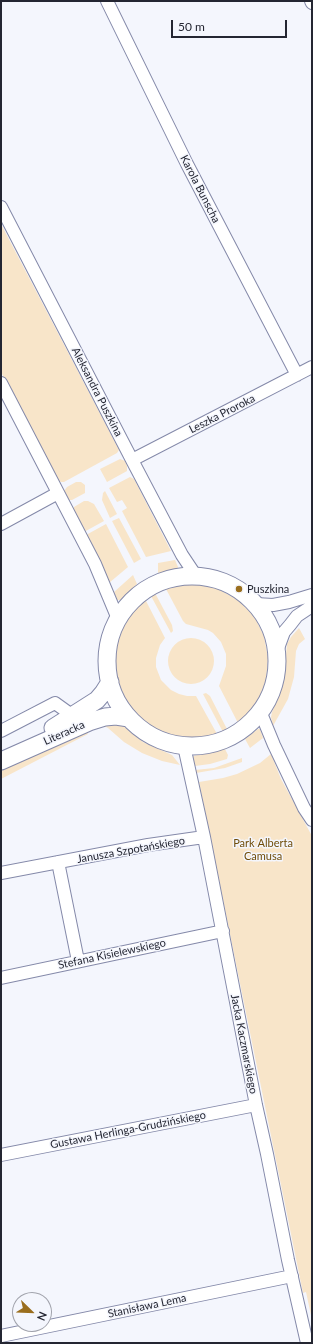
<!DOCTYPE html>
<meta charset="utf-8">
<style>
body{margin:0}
#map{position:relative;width:313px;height:1344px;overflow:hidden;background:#f4f6fd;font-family:Lato,sans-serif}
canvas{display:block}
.frame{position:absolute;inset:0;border:2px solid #242632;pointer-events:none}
.north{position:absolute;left:12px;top:1292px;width:40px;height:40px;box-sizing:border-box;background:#f4f6fd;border:1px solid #a1a3ac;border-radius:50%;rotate:113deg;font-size:11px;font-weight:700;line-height:16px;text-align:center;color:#242632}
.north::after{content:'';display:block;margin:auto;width:14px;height:18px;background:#9a6e1d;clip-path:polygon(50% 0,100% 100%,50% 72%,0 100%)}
.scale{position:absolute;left:171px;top:20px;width:116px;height:18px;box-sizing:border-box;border:2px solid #242632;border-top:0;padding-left:5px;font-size:12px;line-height:14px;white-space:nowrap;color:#242632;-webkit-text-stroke:3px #f4f6fd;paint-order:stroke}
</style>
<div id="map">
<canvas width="313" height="1344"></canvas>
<div class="frame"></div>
<div class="north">N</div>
<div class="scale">50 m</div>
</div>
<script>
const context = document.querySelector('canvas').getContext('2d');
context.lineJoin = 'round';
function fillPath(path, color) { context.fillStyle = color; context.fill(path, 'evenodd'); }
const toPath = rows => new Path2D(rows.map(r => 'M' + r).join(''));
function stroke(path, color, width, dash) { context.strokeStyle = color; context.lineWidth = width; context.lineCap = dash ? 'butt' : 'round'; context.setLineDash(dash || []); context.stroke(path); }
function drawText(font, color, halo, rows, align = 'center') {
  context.font = font + ' Lato,sans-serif'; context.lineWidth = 3; context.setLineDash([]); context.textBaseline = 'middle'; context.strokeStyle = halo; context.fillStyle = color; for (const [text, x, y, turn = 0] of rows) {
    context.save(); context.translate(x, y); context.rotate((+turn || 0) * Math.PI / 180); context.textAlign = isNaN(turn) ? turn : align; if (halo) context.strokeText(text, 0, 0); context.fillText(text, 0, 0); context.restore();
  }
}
fillPath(toPath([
 [1,224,119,450,117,453,64,482,61,482,57,480,1,372],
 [120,459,125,461,127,466,127,471,107,482,100,469],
 [130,477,134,479,171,551,146,557,122,511,127,508,122,500,117,502,109,488],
 [76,482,81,482,85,485,85,493,72,500,68,500,64,494,64,491,67,487],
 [105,491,117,514,110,518,102,500,103,493],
 [84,501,88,501,94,504,104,521,84,532,73,512,74,507],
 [119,518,141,559,134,563,112,521],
 [106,524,128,567,109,583,86,535],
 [175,560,178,567,177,569,158,573,158,563],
 [133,575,137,584,121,600,117,600,114,592],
 [196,584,218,589,238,600,254,616,264,636,268,658,266,680,258,701,249,713,238,723,219,686,226,666,226,654,221,642,213,633,208,630,186,624,183,621,166,589,181,585],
 [155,593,172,625,173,631,171,633,151,596],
 [145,599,165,638,160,645,156,658,156,667,161,680,171,690,179,694,187,696,196,696,217,734,205,738,193,739,175,737,163,733,147,725,138,717,123,698,119,687,115,669,116,645,125,622,132,612],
 [299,628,305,639,299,644,296,651,294,677,288,699,273,726,271,717,272,712,282,688,284,676,287,644,291,637],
 '168 661a23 23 0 1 1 46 0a23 23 0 1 1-46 0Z',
 [206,693,210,696,227,729,223,732,203,694],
 [105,722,122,725,143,742,172,755,180,765,162,761,142,753,124,742,108,728,104,726,99,728,96,725],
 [258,729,260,729,263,738,250,748,245,739],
 [86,730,88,734,1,779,1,771],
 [225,749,228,755,227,759,210,764,195,766,192,759,193,756],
 [271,754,281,779,312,836,312,1320,306,1292,303,1293,199,782,223,778,237,774,260,763],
 [242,758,242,762,225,768,196,773,195,770,214,768]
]), '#f8e5c9');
const street = toPath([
 [107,1,187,164,297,375],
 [311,1,312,3],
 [1,207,132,460,182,555,196,576],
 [1,383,95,564,118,619],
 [132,460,312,367],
 [1,524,58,493],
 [256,604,273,605,289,602,312,595],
 [277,651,284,632,290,625,297,616,312,606],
 [260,711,274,745,304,808,312,820],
 [1,731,55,703,73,716],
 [184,746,204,837,256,1105,267,1154,288,1260,307,1343],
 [58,862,78,961],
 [1,873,148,845,204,837],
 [1,978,223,931],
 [1,1155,256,1105],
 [1,1336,292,1276]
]);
const secondary = toPath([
 '107 661a85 85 0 1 1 170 0a85 85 0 1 1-170 0Z',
 [53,728,97,700,103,693,110,682],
 [1,761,89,722,105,717,116,716,129,718]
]);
stroke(street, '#8489a9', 14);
stroke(secondary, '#8489a9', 19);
stroke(street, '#fff', 12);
stroke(secondary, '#fff', 17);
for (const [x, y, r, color] of [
 [239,589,4,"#9a6e1d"]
]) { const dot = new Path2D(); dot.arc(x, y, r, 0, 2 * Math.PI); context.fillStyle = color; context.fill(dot); stroke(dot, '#f4f6fd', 1.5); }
drawText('11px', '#242632', '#f4f6fd', [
 ["Karola Bunscha",200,189,63],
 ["Aleksandra Puszkina",97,392,63],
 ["Leszka Proroka",222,414,-27],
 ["Literacka",64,733,-24],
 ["Janusza Szpotańskiego",131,850,-10],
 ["Stefana Kisielewskiego",112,954,-12],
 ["Jacka Kaczmarskiego",244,1044,79],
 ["Gustawa Herlinga-Grudzińskiego",128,1130,-11],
 ["Stanisława Lema",147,1306,-12]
]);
drawText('11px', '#242632', '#f4f6fd', [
 ["Puszkina",247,589]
], 'left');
drawText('11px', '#704d0a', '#f4f6fd', [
 ["Park Alberta",263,843],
 ["Camusa",263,856]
]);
</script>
